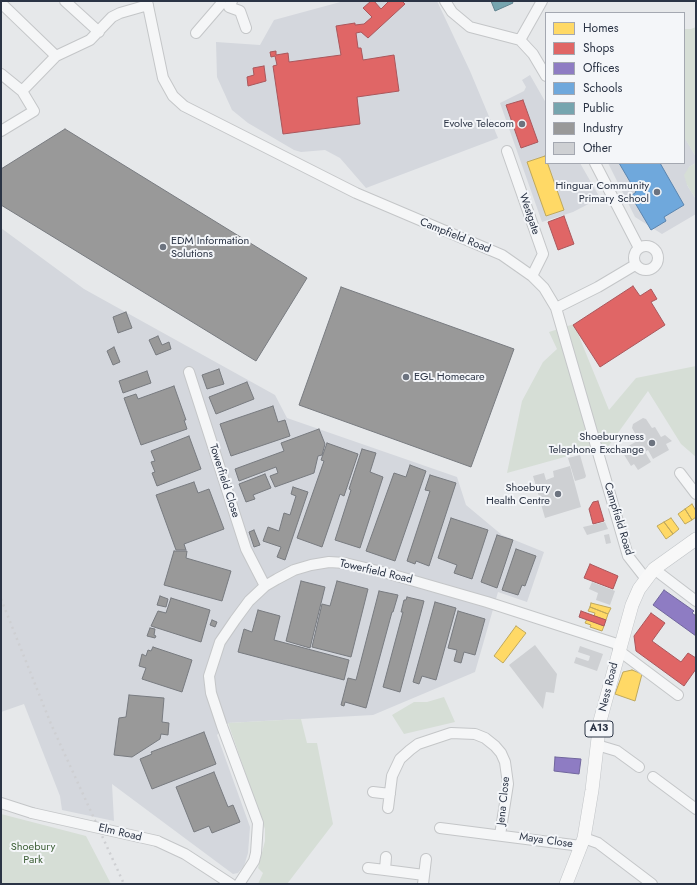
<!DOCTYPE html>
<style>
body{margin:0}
#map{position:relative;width:697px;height:885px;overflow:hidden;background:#e6e8ea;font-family:Jost,sans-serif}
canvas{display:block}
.frame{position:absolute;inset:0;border:2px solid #2b3445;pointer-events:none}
.legend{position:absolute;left:545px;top:12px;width:140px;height:152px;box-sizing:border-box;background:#f4f6f9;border:1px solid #a4a8b1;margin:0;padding:5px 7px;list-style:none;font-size:12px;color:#2b3445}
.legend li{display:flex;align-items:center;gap:8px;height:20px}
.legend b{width:20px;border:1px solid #a4a8b1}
</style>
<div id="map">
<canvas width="697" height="885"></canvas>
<div class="frame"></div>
<ul class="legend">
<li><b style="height:11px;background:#ffd966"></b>Homes</li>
<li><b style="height:11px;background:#e06666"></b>Shops</li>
<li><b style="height:11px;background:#8e7cc3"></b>Offices</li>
<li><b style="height:11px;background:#6fa8dc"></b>Schools</li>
<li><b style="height:11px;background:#76a5af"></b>Public</li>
<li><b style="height:11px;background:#999"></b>Industry</li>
<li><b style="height:11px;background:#ced0d3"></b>Other</li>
</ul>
</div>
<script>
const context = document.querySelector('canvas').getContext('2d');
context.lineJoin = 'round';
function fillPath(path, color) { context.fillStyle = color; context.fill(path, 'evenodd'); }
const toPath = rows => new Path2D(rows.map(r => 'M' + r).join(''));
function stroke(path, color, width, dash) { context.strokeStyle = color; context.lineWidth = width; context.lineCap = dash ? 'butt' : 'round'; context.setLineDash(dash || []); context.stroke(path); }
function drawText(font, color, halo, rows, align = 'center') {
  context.font = font + ' Jost,sans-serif'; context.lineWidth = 4; context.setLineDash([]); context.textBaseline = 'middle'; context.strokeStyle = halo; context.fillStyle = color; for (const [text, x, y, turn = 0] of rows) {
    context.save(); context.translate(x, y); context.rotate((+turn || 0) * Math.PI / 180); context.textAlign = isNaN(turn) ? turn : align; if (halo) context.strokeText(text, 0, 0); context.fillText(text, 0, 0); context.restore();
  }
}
fillPath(toPath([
 [344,1,437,1,470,71,498,138,366,188,340,158,325,150,301,152,294,150,248,123,232,110,217,77,216,42,260,45,274,20],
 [530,75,546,103,546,163,580,163,600,198,573,212,542,222,500,103,524,91,526,87,522,80],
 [684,136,696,157,696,163,689,167,687,185,696,199,696,214,662,234,635,217,608,163,684,163],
 [1,228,84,289,275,395,287,418,457,477,466,505,502,535,544,552,527,602,498,592,475,672,373,715,228,723,217,735,250,827,248,853,244,866,238,873,233,874,112,784,114,821,62,810,60,796,24,704,1,712]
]), '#d4d7dd');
fillPath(toPath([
 [696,27,696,157,684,137,684,29,691,29],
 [696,163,696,199,687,185,684,175,689,167],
 [574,324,609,410,636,378,696,366,696,457,681,444,648,391,605,451,597,448,507,473,522,401,543,362,557,349,549,332],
 [444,697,455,722,404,734,392,715,414,702,427,702],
 [301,719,307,743,317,743,333,824,287,884,258,884,263,873,258,868,265,841,265,829,228,723],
 [1,814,86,836,111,884,1,884]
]), '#d6ded6');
const homes = toPath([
 [545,156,564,210,546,216,527,162,545,156],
 [692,504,696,511,696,517,692,520,685,509,692,504],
 [685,509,692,520,685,524,678,514,685,509],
 [671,518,679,529,673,534,664,522,671,518],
 [664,522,673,534,666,539,657,526,664,522],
 [591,603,611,608,608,614,590,607,591,603],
 [590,607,608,614,606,620,594,616,595,613,588,611,590,607],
 [587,619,604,626,602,631,590,627,591,625,585,623,587,619],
 [516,626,526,633,503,663,494,656,516,626],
 [632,670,642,674,635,701,615,694,623,672,632,670]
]);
fillPath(homes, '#ffd966');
stroke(homes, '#bfa85c', 1);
const shops = toPath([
 [371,1,374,1,381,9,389,1,402,1,405,4,368,38,361,32,356,33,358,48,361,48,363,60,394,55,399,91,357,97,360,124,283,134,273,66,277,65,275,56,271,57,270,52,276,51,276,55,288,53,289,62,341,55,336,26,355,23,355,25,364,24,372,17,363,8,371,1],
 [264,66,266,81,248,86,247,77,254,75,253,68,264,66],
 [523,100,538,142,521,148,506,105,523,100],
 [564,216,574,244,558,250,548,222,564,216],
 [633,286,640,296,651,289,657,299,651,302,665,325,600,367,573,325,633,286],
 [598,501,604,521,593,524,589,509,593,502,598,501],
 [590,564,618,576,613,589,584,578,590,564],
 [581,611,606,620,604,626,579,617,581,611],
 [651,613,665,623,652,641,681,662,688,653,696,658,696,669,684,686,636,651,634,636,651,613]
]);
fillPath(shops, '#e06666');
stroke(shops, '#aa575c', 1);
const offices = toPath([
 [664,590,694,611,692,613,696,616,696,636,653,605,664,590],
 [555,757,581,759,579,774,554,771,555,757]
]);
fillPath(offices, '#8e7cc3');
stroke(offices, '#70669d', 1);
const schools = toPath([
 [619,163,660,163,684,205,664,217,666,221,651,230,631,196,636,192,619,163]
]);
fillPath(schools, '#6fa8dc');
stroke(schools, '#5b85af', 1);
const public = toPath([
 [491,1,512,1,513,3,495,11,491,1]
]);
fillPath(public, '#76a5af');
stroke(public, '#60838f', 1);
const industry = toPath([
 [65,129,307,278,256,361,1,205,1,169,65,129],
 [341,287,514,349,471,467,299,405,341,287],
 [126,312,132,328,118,333,113,317,126,312],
 [158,336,162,345,169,342,171,349,156,355,149,340,158,336],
 [114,347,120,362,113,365,107,351,114,347],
 [219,369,224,384,207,389,202,375,219,369],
 [147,371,151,383,123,393,119,381,147,371],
 [247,382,254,399,216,414,209,397,247,382],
 [174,386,186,420,184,420,187,429,141,445,124,398,136,394,138,399,174,386],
 [273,406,278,422,285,420,290,436,231,456,220,424,273,406],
 [319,429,325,444,322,455,318,456,314,473,275,487,270,476,278,473,276,467,239,481,235,469,284,451,281,443,319,429],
 [189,436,201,469,157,486,152,473,155,472,151,462,155,461,151,451,189,436],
 [327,443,358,454,344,496,340,494,322,547,297,538,324,461,321,460,327,443],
 [362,449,376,453,370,472,383,477,360,548,335,540,351,490,349,489,362,449],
 [410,465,426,471,395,561,366,551,394,473,406,477,410,465],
 [265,474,271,488,253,495,255,499,246,502,239,484,265,474],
 [430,475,456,483,429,566,416,561,415,564,407,561,430,491,425,490,430,475],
 [194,482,198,493,209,489,224,529,184,544,186,550,176,550,156,495,194,482],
 [293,487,308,492,285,560,277,557,281,547,263,541,268,527,279,531,284,513,290,515,296,496,291,494,293,487],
 [451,518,488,530,472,579,454,573,457,565,438,558,451,518],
 [254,530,260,545,254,547,249,532,254,530],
 [497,535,513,540,497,588,481,582,497,535],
 [516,549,536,556,525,586,522,585,518,595,502,590,516,549],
 [174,551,187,551,186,558,231,571,222,601,164,585,174,551],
 [301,581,325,587,310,648,286,641,301,581],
 [337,581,368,589,351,657,312,647,322,604,330,606,337,581],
 [379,591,398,595,393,612,392,612,366,708,345,702,344,706,341,705,348,678,356,680,379,591],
 [160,596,168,599,166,607,157,605,160,596],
 [407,597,424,601,400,692,383,687,403,612,401,612,404,600,406,600,407,597],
 [171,598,210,610,201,642,151,626,158,611,166,613,171,598],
 [435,602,456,608,436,680,422,676,419,684,413,682,435,602],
 [258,610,280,616,274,640,349,660,344,680,238,652,244,629,252,632,258,610],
 [458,611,485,619,475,655,464,652,461,663,454,661,457,650,448,648,458,611],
 [212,620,217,622,215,627,210,625,212,620],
 [150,628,155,629,154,635,156,636,155,638,147,636,150,628],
 [153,647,192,660,182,692,142,679,146,668,139,666,142,654,146,656,148,650,151,651,153,647],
 [129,695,164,698,162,722,169,723,168,735,161,734,160,739,132,757,114,755,119,718,126,717,129,695],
 [204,732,216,764,152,789,140,759,152,754,151,752,204,732],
 [214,772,228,807,233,805,240,822,212,833,209,826,194,832,176,787,214,772]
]);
fillPath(industry, '#999');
stroke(industry, '#787b80', 1);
fillPath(toPath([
 [643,418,646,419,652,428,655,427,661,437,665,435,672,441,666,444,669,450,653,459,648,450,645,452,651,462,638,470,634,464,631,466,623,453,627,451,625,448,639,440,632,428,633,424],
 [580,455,586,476,585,478,575,481,568,458],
 [570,466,581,507,545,518,533,476,544,473,546,480,554,477,553,471],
 [605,522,608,529,587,535,583,527],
 [609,534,611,543,606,544,604,535],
 [592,582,615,591,610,605,596,600,598,593,589,589],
 [535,645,557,674,554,693,546,692,543,709,509,665],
 [580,646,603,654,597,671,574,663,576,657,588,661,589,660,590,656,578,652]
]), '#ced0d3');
const minor = toPath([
 [65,1,99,32],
 [147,1,163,78,173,96,184,106,356,193,502,255,532,276,544,288,556,308,628,556,646,579],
 [232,1,229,7,240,11,246,28],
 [445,1,452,12,470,27,520,40,533,54,546,76],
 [1,3,56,56],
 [196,33,221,4],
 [520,40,542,1],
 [1,74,22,91],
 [1,131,34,111,22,91,56,56,90,40,112,17,120,13,148,5],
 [507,151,543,254,532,276],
 [595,163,639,248],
 '634 258a12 12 0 1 1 24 0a12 12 0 1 1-24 0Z',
 [556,308,598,287,635,265],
 [189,372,246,549,265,586],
 [680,473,696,494],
 [654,569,696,601],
 [618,650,678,695],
 [597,745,617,751,639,767],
 [653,777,696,809],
 [373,792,390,794],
 [1,803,32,813],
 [388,808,392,776,400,759,410,750,418,744,451,733,475,734,485,738,495,746,501,753,505,762,508,784,500,835],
 [440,828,581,846],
 [584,838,598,843,652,884],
 [157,841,185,854,231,884],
 [386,857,385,870,424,875],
 [368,868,385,870],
 [239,884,254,861,256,853,258,823,222,726,211,693,209,676,220,642,235,620,249,601,265,586,277,579,294,570,311,565,329,562,345,563,390,574,487,602,620,645],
 [423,884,426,859]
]);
const major = toPath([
 [566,884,584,838,592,790,600,721,632,605,639,589,654,569,696,539]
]);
stroke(minor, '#c4c6c8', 12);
stroke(major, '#c2c5c8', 14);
stroke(minor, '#f5f6f7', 10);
stroke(major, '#f8f8f8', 13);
stroke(toPath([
 [1,599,51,724,124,884]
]), '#cecfd2', 2.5, [2, 4]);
const minorBridge = toPath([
 [32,813,157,841]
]);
stroke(minorBridge, '#c4c6c8', 12, []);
stroke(minorBridge, '#f5f6f7', 10);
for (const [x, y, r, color] of [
 [522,124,4,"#6c737f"],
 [657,192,4,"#6c737f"],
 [163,247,4,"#6c737f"],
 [406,377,4,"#6c737f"],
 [652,443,4,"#6c737f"],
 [558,494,4,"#6c737f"]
]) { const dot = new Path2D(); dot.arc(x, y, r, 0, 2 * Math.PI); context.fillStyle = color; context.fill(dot); stroke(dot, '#f4f6f9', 1.5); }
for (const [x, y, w] of [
 [599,729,28]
]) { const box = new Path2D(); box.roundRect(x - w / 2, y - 8, w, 16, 3); context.fillStyle = '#f4f6f9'; context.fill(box); stroke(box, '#2b3445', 1); }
drawText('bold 10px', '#2b3445', null, [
 ["A13",599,729]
]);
drawText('11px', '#2b3445', '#f4f6f9', [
 ["Evolve Telecom",514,124],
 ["Hinguar Community",649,186],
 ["Primary School",649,199],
 ["EDM Information",171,241,"left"],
 ["Solutions",171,254,"left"],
 ["EGL Homecare",414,377,"left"],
 ["Shoeburyness",644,437],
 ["Telephone Exchange",644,450],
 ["Shoebury",550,488],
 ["Health Centre",550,501]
], 'right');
drawText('11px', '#2b3445', '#f4f6f9', [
 ["Westgate",529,214,71],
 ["Campfield Road",455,236,22],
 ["Towerfield Close",224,481,72],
 ["Campfield Road",618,519,73],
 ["Towerfield Road",376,572,13],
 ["Ness Road",609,687,-76],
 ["Jena Close",504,801,-84],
 ["Elm Road",120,833,13],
 ["Maya Close",546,841,8]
]);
drawText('11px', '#3f6138', '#f4f6f9', [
 ["Shoebury",33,847],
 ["Park",33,860]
]);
</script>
